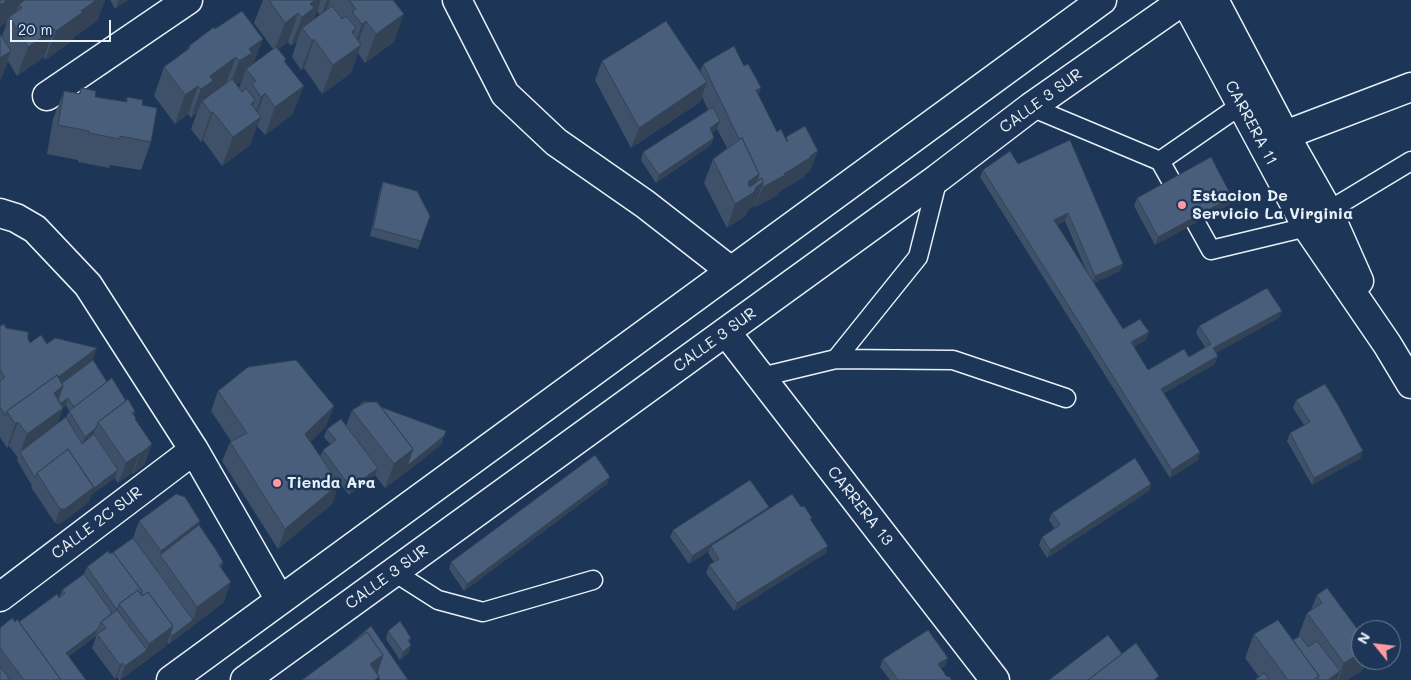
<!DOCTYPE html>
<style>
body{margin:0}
#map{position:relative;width:1411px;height:680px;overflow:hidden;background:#1d3557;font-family:Mali,sans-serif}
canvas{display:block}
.north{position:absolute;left:1351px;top:620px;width:50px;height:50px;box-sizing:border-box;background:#1d3557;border:1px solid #6e8097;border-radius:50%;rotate:299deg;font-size:14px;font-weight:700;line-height:20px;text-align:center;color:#e8f1f8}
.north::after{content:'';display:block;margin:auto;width:18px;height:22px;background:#ff9aa2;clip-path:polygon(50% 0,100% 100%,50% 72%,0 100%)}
.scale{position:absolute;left:10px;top:20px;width:101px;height:22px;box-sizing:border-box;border:2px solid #e8f1f8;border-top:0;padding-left:6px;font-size:15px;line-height:18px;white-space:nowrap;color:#e8f1f8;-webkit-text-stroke:4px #1d3557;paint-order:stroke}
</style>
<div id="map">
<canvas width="1411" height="680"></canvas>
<div class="north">N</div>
<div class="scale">20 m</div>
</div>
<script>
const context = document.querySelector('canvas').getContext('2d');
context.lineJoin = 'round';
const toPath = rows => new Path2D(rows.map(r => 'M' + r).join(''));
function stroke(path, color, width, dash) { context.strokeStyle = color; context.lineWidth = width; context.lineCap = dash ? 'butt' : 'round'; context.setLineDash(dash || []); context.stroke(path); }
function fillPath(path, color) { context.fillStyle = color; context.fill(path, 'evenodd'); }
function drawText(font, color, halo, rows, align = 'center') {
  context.font = font + ' Mali,sans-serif'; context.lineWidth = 5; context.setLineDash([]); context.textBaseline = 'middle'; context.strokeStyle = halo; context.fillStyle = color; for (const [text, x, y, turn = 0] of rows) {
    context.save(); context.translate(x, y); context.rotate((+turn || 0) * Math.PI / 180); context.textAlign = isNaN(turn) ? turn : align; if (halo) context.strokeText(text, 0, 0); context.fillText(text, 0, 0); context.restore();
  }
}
const service = toPath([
 [1031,107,1160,161,1173,184],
 [1160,161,1241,105],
 [1196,223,1211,250,1307,227,1328,211,1411,161],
 [836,359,918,257,938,178],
 [761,377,836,359,953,360,1066,398],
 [394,572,438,600,483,612,593,580]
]);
const minor = toPath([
 [457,0,505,94,556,142,645,204,731,271],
 [47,96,188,0],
 [1265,147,1285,135,1411,87],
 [0,213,16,218,35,229,88,285,194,450,280,600],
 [726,332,995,680],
 [0,597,194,450]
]);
const tertiary = toPath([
 [171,680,1102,0],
 [245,680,938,178,1031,107,1184,0]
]);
const secondary = toPath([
 [1185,0,1307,227,1387,344,1411,384],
 [1214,0,1285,135,1328,211,1359,281]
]);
stroke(service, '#e8f1f8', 21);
stroke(minor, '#e8f1f8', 31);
stroke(tertiary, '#e8f1f8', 31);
stroke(secondary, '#e8f1f8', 31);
stroke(service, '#1d3557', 18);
stroke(minor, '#1d3557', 28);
stroke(tertiary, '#1d3557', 28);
stroke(secondary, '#1d3557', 28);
fillPath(toPath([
 [0,0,105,0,97,21,74,37,72,41,45,60,44,57,17,76,8,61,1,79,2,36,7,22,0,27],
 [110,0,128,0,115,9],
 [263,0,393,0,394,42,365,63,358,53,351,73,322,94,304,68,301,70,292,57,297,41,291,46,288,42,278,49,286,59,285,62,293,114,265,135,257,126,250,145,222,166,203,140,201,142,191,129,197,113,191,118,188,114,175,124,154,96,164,67,187,50,189,46,215,29,254,63,273,49,254,23],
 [317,11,320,15,314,19],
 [245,73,239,88,236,85,241,82],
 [602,61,700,72,703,64,744,66,761,88,758,95,777,132,785,139,786,137,810,171,805,174,804,177,779,192,778,195,755,207,755,205,748,210,745,216,727,228,704,183,713,159,727,148,717,129,712,133,711,145,656,183,641,160,643,152,708,110,702,97,700,102,631,148,595,80],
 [81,88,95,97,126,102,127,97,142,105,151,142,141,170,110,165,109,168,78,162,78,160,47,154,53,119,64,91,79,93],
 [1018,164,1123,264,1120,271,1094,283,1123,329,1149,332,1146,340,1134,347,1148,370,1189,357,1205,347,1196,333,1199,326,1279,318,1216,353,1215,364,1164,393,1200,452,1198,460,1170,478,980,177,983,170],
 [1065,221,1087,272,1057,225],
 [383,182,430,216,418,249,370,236,380,190],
 [1137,198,1230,204,1155,245,1134,206],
 [0,326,6,328,28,339,30,343,97,348,92,360,107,382,135,411,134,415,145,464,133,474,132,473,118,483,115,478,91,495,89,502,60,524,55,523,31,487,32,486,17,460,18,458,9,446,7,448,0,437],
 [66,405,69,411,66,417,57,425,63,408],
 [218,391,334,406,326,426,310,442,320,457,323,450,330,444,324,437,327,429,346,426,352,410,360,406,360,404,381,407,442,444,405,473,385,488,375,475,349,495,327,467,339,484,332,504,278,549,222,461,230,442,231,441,211,411],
 [1296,400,1361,458,1312,485,1287,441,1290,433,1304,425,1293,408],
 [610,477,607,484,464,591,449,569,451,562],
 [1151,484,1149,491,1047,558,1039,545,1042,537,1055,529,1049,520,1052,513],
 [801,507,812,518,811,521,826,553,734,611,706,573,709,565,714,562,708,553,709,551,689,564,670,537,673,530,769,509],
 [139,521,199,525,223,562,221,568,224,602,169,644,167,642,166,646,120,680,119,680,117,677,115,679,92,648,96,637,96,636,69,656,86,680,0,680,0,628,15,622,19,622,59,598,62,590,84,574,87,567,110,554,133,538],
 [1327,588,1361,660,1366,660,1362,671,1347,680,1255,680,1259,677,1245,658,1254,634,1293,640,1298,637,1307,613,1311,610,1317,595],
 [388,631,411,638,409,642,411,645,409,653,400,660,386,639],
 [948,658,945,666,941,668,947,677,952,680,890,680,880,667,883,659]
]), '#3f5169');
fillPath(toPath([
 [8,0,25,0,19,4,14,17,9,17,7,22,0,27,0,5],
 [96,0,105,0,97,21,74,37,72,41,45,60,56,31,81,11],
 [119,0,128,0,115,9],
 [315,0,321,0,313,23,302,28,297,41,291,46,302,17,310,4],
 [327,0,330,0,326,12,321,16],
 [298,13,288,42,274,52,285,23],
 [404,14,394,42,365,63,376,34],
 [366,21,356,48,361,45,351,73,322,94,333,65,352,32,356,28,345,56,352,51,362,24],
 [54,29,44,57,17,76,28,47],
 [263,39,252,68,246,69,241,82,229,90,239,61,249,49],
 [314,39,304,68,301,70,312,41],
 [11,51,1,79,0,80,0,58],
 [236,57,225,86,202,101,197,113,191,118,201,89,210,76],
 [707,82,700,102,631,148,639,128],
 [198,86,188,114,175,124,185,95],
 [304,86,293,114,265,135,275,107],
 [761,88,753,108,756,90],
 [265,93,255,120,261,117,250,145,222,166,233,137,251,104,255,100,245,128,251,124,261,97],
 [213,112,203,140,201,142,211,113],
 [720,121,717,129,707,136,710,128],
 [714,138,711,145,656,183,659,175],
 [818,151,810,171,805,174,804,177,779,192,778,195,755,207,763,187],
 [759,174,752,193,756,187,763,182,755,206,748,210,745,216,727,228,735,204,748,182],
 [1232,197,1230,204,1155,245,1158,237],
 [1068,213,1065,221,1051,228,1054,220],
 [1123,264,1120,271,1092,284,1095,276],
 [1282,311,1279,318,1211,356,1213,348],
 [1149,332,1146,340,1129,350,1131,342],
 [97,348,90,368,55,410,9,413],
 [1218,356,1215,364,1158,396,1161,389],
 [68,398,66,405,56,412,59,405],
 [334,406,326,426,298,454,305,434],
 [63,408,54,432,20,453,27,434],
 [18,422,9,446,7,448,15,424],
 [96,428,91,442,79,451,85,437],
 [444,436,442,444,405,473,385,488,394,464,413,449],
 [152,444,145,464,133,474,140,454],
 [1363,451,1361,458,1312,485,1314,478],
 [1200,452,1198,460,1170,478,1172,470],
 [140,453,132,473,118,483,126,463],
 [378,468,375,475,349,495,351,488],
 [118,470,115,478,91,495,89,502,60,524,55,523,60,509],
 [610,477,607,484,464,591,467,584],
 [339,484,332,504,278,549,285,529],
 [1151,484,1149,491,1047,558,1050,550],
 [769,507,767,515,711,546,709,551,689,564,692,556],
 [200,521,192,545,160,555,161,551],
 [828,546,826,553,734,611,737,603],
 [231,582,224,602,169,644,172,636,193,620,197,607],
 [173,626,166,646,120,680,125,666,147,650,149,644],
 [98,629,95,636,63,660,66,653],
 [411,645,409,653,400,660,403,652],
 [1361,653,1361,660,1366,660,1362,671,1347,680,1338,680,1344,663],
 [383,655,374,680,370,664],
 [948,658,945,666,935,672,938,664],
 [122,663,117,677,115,679,120,665],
 [1340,671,1337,680,1328,680]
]), '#334255');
const building = toPath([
 [0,0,8,0,0,5,0,0],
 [25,0,96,0,81,11,83,12,56,31,54,29,28,47,9,17,22,8,19,4,25,0],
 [269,0,315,0,310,4,314,8,302,17,298,13,285,23,269,0],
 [349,0,393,0,404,14,376,34,366,21,362,24,352,12,356,9,349,0],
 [332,6,342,19,346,16,356,28,352,32,361,45,333,65,314,39,312,41,302,28,332,6],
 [242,11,263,39,249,49,252,53,239,61,236,57,210,76,213,81,201,89,198,86,185,95,164,67,190,48,189,46,214,27,215,29,242,11],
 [666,21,707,82,639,128,602,61,666,21],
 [0,34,11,51,0,58,0,34],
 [734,46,744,66,748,64,755,76,761,88,756,90,777,132,781,129,787,142,788,141,786,137,805,126,818,151,810,156,811,157,784,174,785,175,763,187,762,186,763,182,762,178,759,180,758,178,759,174,742,138,739,139,703,64,734,46],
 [276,47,286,59,284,61,304,86,275,107,265,93,261,97,252,84,256,81,246,69,276,47],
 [232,79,242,92,246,88,255,100,251,104,261,117,233,137,213,112,211,113,202,101,232,79],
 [81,88,96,91,95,97,127,102,127,97,143,100,142,105,157,108,151,142,120,136,120,139,89,133,89,131,58,125,64,91,80,94,81,88],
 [713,107,720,121,710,128,714,138,659,175,643,152,713,107],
 [742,138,759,174,748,182,749,186,750,187,762,178,763,182,756,187,754,192,735,204,713,159,742,138],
 [1070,140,1123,264,1095,276,1068,213,1054,220,1123,329,1140,319,1149,332,1131,342,1148,370,1184,349,1189,357,1211,344,1199,326,1267,288,1282,311,1213,348,1218,356,1161,389,1200,452,1172,470,983,170,1010,151,1018,164,1070,140],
 [1211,157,1232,197,1158,237,1137,198,1211,157],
 [383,182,417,191,430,216,421,241,373,228,383,182],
 [4,324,6,328,28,332,28,339,30,343,41,335,47,344,55,338,97,348,58,377,57,375,7,411,6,416,0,407,0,381,5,377,0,370,0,326,4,324],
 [93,360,107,382,74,407,68,398,60,404,58,400,63,386,62,383,93,360],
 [296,360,334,406,305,434,339,484,285,529,230,442,247,433,218,391,248,367,296,360],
 [57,375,63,386,54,393,63,408,27,434,18,422,15,424,7,411,57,375],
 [112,378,126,401,98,422,96,428,85,437,69,411,112,378],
 [1325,384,1338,405,1363,451,1314,478,1290,433,1310,422,1296,400,1325,384],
 [128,399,135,411,132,413,136,418,135,419,152,444,140,454,140,453,126,463,98,422,128,399],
 [365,401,369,402,366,402,361,405,360,404,365,401],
 [366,402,377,402,413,449,394,464,352,410,366,402],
 [381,407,446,431,444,436,407,466,413,449,381,407],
 [66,417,82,444,94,434,118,470,94,488,68,449,37,473,35,478,20,452,66,417],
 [341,419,378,468,351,488,323,450,336,440,327,429,341,419],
 [68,449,94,487,65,509,60,509,37,473,68,449],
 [595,455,610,477,467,584,451,562,595,455],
 [1135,458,1151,484,1050,550,1042,537,1060,525,1052,513,1135,458],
 [750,480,769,507,692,556,673,530,750,480],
 [176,494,185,497,200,521,161,551,139,521,176,494],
 [792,494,801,507,804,506,812,518,810,519,828,546,737,603,709,565,719,559,711,546,792,494],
 [199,525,216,550,223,562,219,565,231,582,197,607,160,555,199,525],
 [133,538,193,620,172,636,170,634,173,626,148,592,142,596,141,595,142,591,113,552,112,553,133,538],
 [108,551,110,554,113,552,142,591,140,593,138,590,119,604,117,610,87,567,108,551],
 [84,574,112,613,101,622,98,629,66,653,86,680,61,680,19,622,57,594,59,598,65,593,62,590,84,574],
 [1327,588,1361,634,1361,653,1344,663,1307,613,1322,603,1317,595,1327,588],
 [138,590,142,596,148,592,173,626,149,644,119,604,138,590],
 [117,610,147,650,125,666,122,663,120,665,97,634,106,628,101,622,117,610],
 [12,618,15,622,17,619,61,680,24,680,0,648,0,628,12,618],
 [1278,620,1319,676,1313,680,1288,680,1254,634,1278,620],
 [400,621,411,638,408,640,411,645,403,652,388,631,400,621],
 [371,626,408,680,379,680,379,677,377,673,383,655,367,632,352,643,352,642,371,626],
 [928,630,948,658,938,664,947,677,949,676,952,680,898,680,883,659,928,630],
 [367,632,383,655,370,664,379,677,375,680,302,680,367,632],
 [1108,635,1122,654,1088,680,1049,680,1108,635],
 [1300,636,1308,647,1317,641,1340,671,1328,680,1318,680,1319,676,1293,640,1300,636],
 [1136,643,1159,676,1154,680,1088,680,1136,643],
 [0,666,10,680,0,680,0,666],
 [1264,673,1269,680,1255,680,1264,673]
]);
fillPath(building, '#495e7a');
stroke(building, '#334255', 1);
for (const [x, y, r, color] of [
 [1182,205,5,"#ff9aa2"],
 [277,483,5,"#ff9aa2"]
]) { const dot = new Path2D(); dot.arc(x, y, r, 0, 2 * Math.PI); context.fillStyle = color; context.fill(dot); stroke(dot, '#1d3557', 2); }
drawText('16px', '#e8f1f8', '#1d3557', [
 ["CALLE 3 SUR",1041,101,-36],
 ["CARRERA 11",1251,123,62],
 ["CALLE 3 SUR",715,340,-36],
 ["CARRERA 13",860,506,52],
 ["CALLE 2C SUR",97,523,-37],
 ["CALLE 3 SUR",387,577,-36]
]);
drawText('bold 16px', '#e8f1f8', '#1d3557', [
 ["Estacion De",1192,196],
 ["Servicio La Virginia",1192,214],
 ["Tienda Ara",287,483]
], 'left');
</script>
